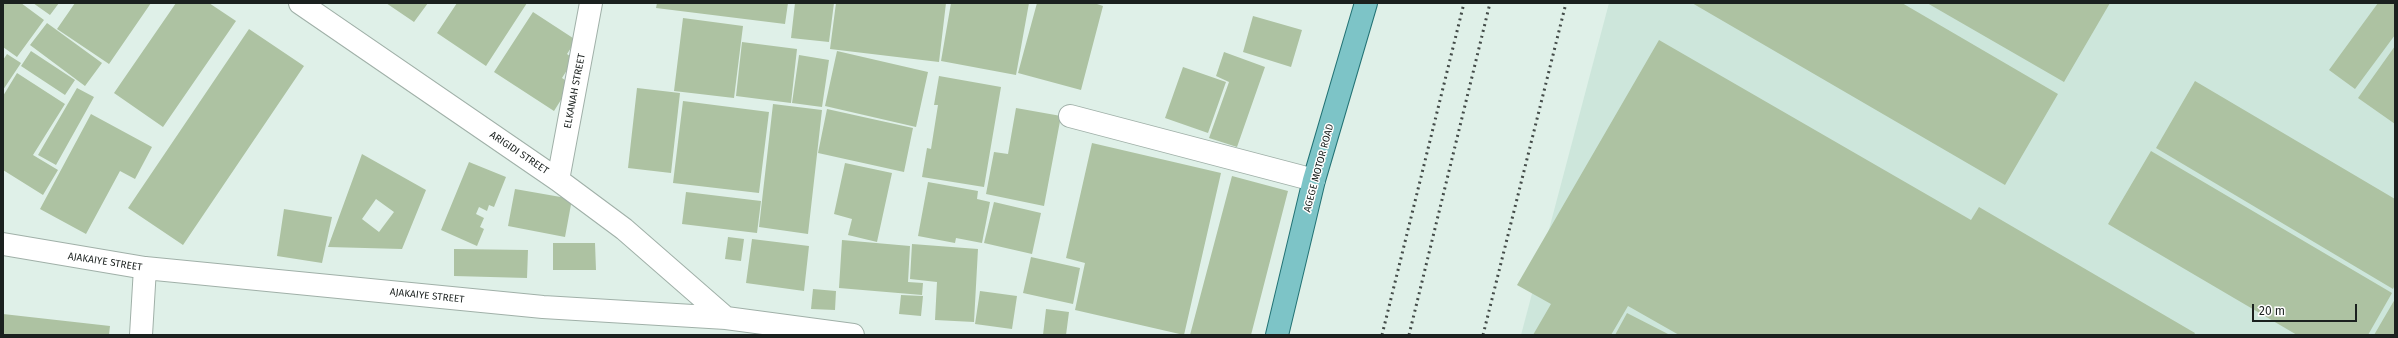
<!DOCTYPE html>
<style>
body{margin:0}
#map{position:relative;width:2398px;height:338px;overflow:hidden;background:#dff0e8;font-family:"Fira Sans",sans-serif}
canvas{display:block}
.frame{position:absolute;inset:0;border:4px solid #1b211f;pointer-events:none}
.scale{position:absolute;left:2252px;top:304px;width:105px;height:18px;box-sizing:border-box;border:2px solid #1b211f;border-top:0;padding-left:5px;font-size:12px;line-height:14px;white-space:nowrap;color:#1b211f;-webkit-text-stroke:3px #fff;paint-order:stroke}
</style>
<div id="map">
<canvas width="2398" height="338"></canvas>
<div class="frame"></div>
<div class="scale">20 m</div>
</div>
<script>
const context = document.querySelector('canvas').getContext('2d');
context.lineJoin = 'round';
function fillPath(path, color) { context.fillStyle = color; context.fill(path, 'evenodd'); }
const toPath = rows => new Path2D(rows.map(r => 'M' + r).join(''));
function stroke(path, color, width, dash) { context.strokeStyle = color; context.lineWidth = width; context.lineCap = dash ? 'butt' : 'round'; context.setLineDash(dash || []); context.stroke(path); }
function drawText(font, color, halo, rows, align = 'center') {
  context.font = font + ' "Fira Sans",sans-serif'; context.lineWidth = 3; context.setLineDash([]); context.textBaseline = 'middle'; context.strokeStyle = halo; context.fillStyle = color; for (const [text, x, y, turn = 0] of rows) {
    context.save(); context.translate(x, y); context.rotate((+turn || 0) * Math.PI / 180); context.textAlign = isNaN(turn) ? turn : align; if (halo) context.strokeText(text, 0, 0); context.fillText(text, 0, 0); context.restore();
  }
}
fillPath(toPath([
 [1609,3,2395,3,2395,335,1521,335]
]), '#cde6db');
fillPath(toPath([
 [3,3,21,3,44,20,17,57,3,47],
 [33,3,59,3,50,15],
 [75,3,151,3,109,64,57,29],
 [176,3,209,3,236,21,163,127,114,93],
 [386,3,428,3,414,22],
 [457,3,527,3,486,66,437,33],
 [657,3,788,3,785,24,656,8],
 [795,3,834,3,829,42,791,38],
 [836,3,946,3,939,62,830,49],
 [951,3,1029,3,1016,75,941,61],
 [1037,3,1094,3,1103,6,1081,90,1018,73],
 [1692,3,1902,3,2058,94,2005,185],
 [1927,3,2110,3,2064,82],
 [2378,3,2395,3,2395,35,2355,89,2329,70],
 [533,12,576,40,567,54,574,59,562,78,571,84,554,111,494,72],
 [1253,16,1302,30,1291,67,1243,52],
 [683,18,743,26,734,98,674,91],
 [47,23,102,63,85,86,30,45],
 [249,29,304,66,183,245,128,208],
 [1659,40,1971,220,1979,207,2195,333,2194,335,1679,335,1628,306,1611,335,1533,335,1551,304,1517,285],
 [742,42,797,49,791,103,736,96],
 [2395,46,2395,124,2358,98],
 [31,51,75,80,65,95,21,66],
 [837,51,928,72,916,127,825,106],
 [1224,52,1265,67,1237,147,1209,138,1229,82,1216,76],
 [7,54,21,63,3,90,3,60],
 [799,55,829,60,822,107,792,103],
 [1183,67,1226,82,1208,133,1165,118],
 [17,73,65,104,33,155,58,170,43,195,3,170,3,96],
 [939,76,1001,87,984,187,922,177,927,148,931,149,938,105,934,105],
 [2195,81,2395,199,2395,285,2393,289,2156,148],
 [77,88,94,97,56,165,38,155],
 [637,88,680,93,671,173,628,168],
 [683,101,769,112,759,193,673,183],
 [773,104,822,110,808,234,759,227],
 [1016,108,1061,116,1044,206,986,194,994,152,1008,154],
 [827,109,913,128,904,172,818,153],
 [91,114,152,147,135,179,120,171,86,234,40,209],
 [1092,143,1221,173,1184,335,1075,310,1085,263,1066,258],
 [2151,151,2392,293,2368,335,2297,335,2108,224],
 [362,154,426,190,402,249,328,247],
 [376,199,394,212,379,232,362,219],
 [469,162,506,177,494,207,489,205,487,211,479,207,476,214,484,218,480,227,484,229,477,246,441,230],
 [845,163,892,173,877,242,848,235,852,219,834,214],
 [1232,176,1288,191,1251,335,1190,335],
 [928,182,978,191,977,199,990,202,982,243,956,238,955,243,918,236],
 [515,189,572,199,565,237,508,226],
 [686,192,761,201,757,233,682,224],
 [994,202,1041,213,1032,254,984,243],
 [284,209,332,217,322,263,277,256],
 [728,237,744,239,741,261,725,259],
 [752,239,809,246,804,291,746,283],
 [842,240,910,246,908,282,923,283,922,295,839,288],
 [553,243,595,243,596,270,553,270],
 [912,244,978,249,974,322,935,320,937,282,910,279],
 [454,249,528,250,527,278,454,276],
 [1031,257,1080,268,1073,304,1023,293],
 [813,289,836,291,835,310,811,309],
 [980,291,1017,296,1012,329,975,324],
 [901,295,923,296,921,316,899,314],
 [2395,299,2395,335,2374,335],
 [1046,309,1069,312,1066,335,1043,335],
 [1627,313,1670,335,1615,335],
 [3,314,110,326,109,335,3,335]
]), '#adc2a2');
const minor = toPath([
 [300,3,558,180,624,229,726,318],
 [1070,116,1314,180],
 [558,180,591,3],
 [3,244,145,268,543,307,726,318,853,335],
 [141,335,145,268]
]);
const major = toPath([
 [1277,335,1314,180,1366,3]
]);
stroke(minor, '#a0b0a8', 24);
stroke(major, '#227274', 24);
stroke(minor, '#fff', 22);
stroke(major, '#7dc4c7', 22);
stroke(toPath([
 [1382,335,1464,3],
 [1409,335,1490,3],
 [1483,335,1566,3]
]), '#434b48', 3, [2, 4]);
drawText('10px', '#1b211f', '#fff', [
 ["ELKANAH STREET",575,91,-79],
 ["ARIGIDI STREET",519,153,34],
 ["AGEGE MOTOR ROAD",1319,168,-75],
 ["AJAKAIYE STREET",105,262,9],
 ["AJAKAIYE STREET",427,296,6]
]);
</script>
